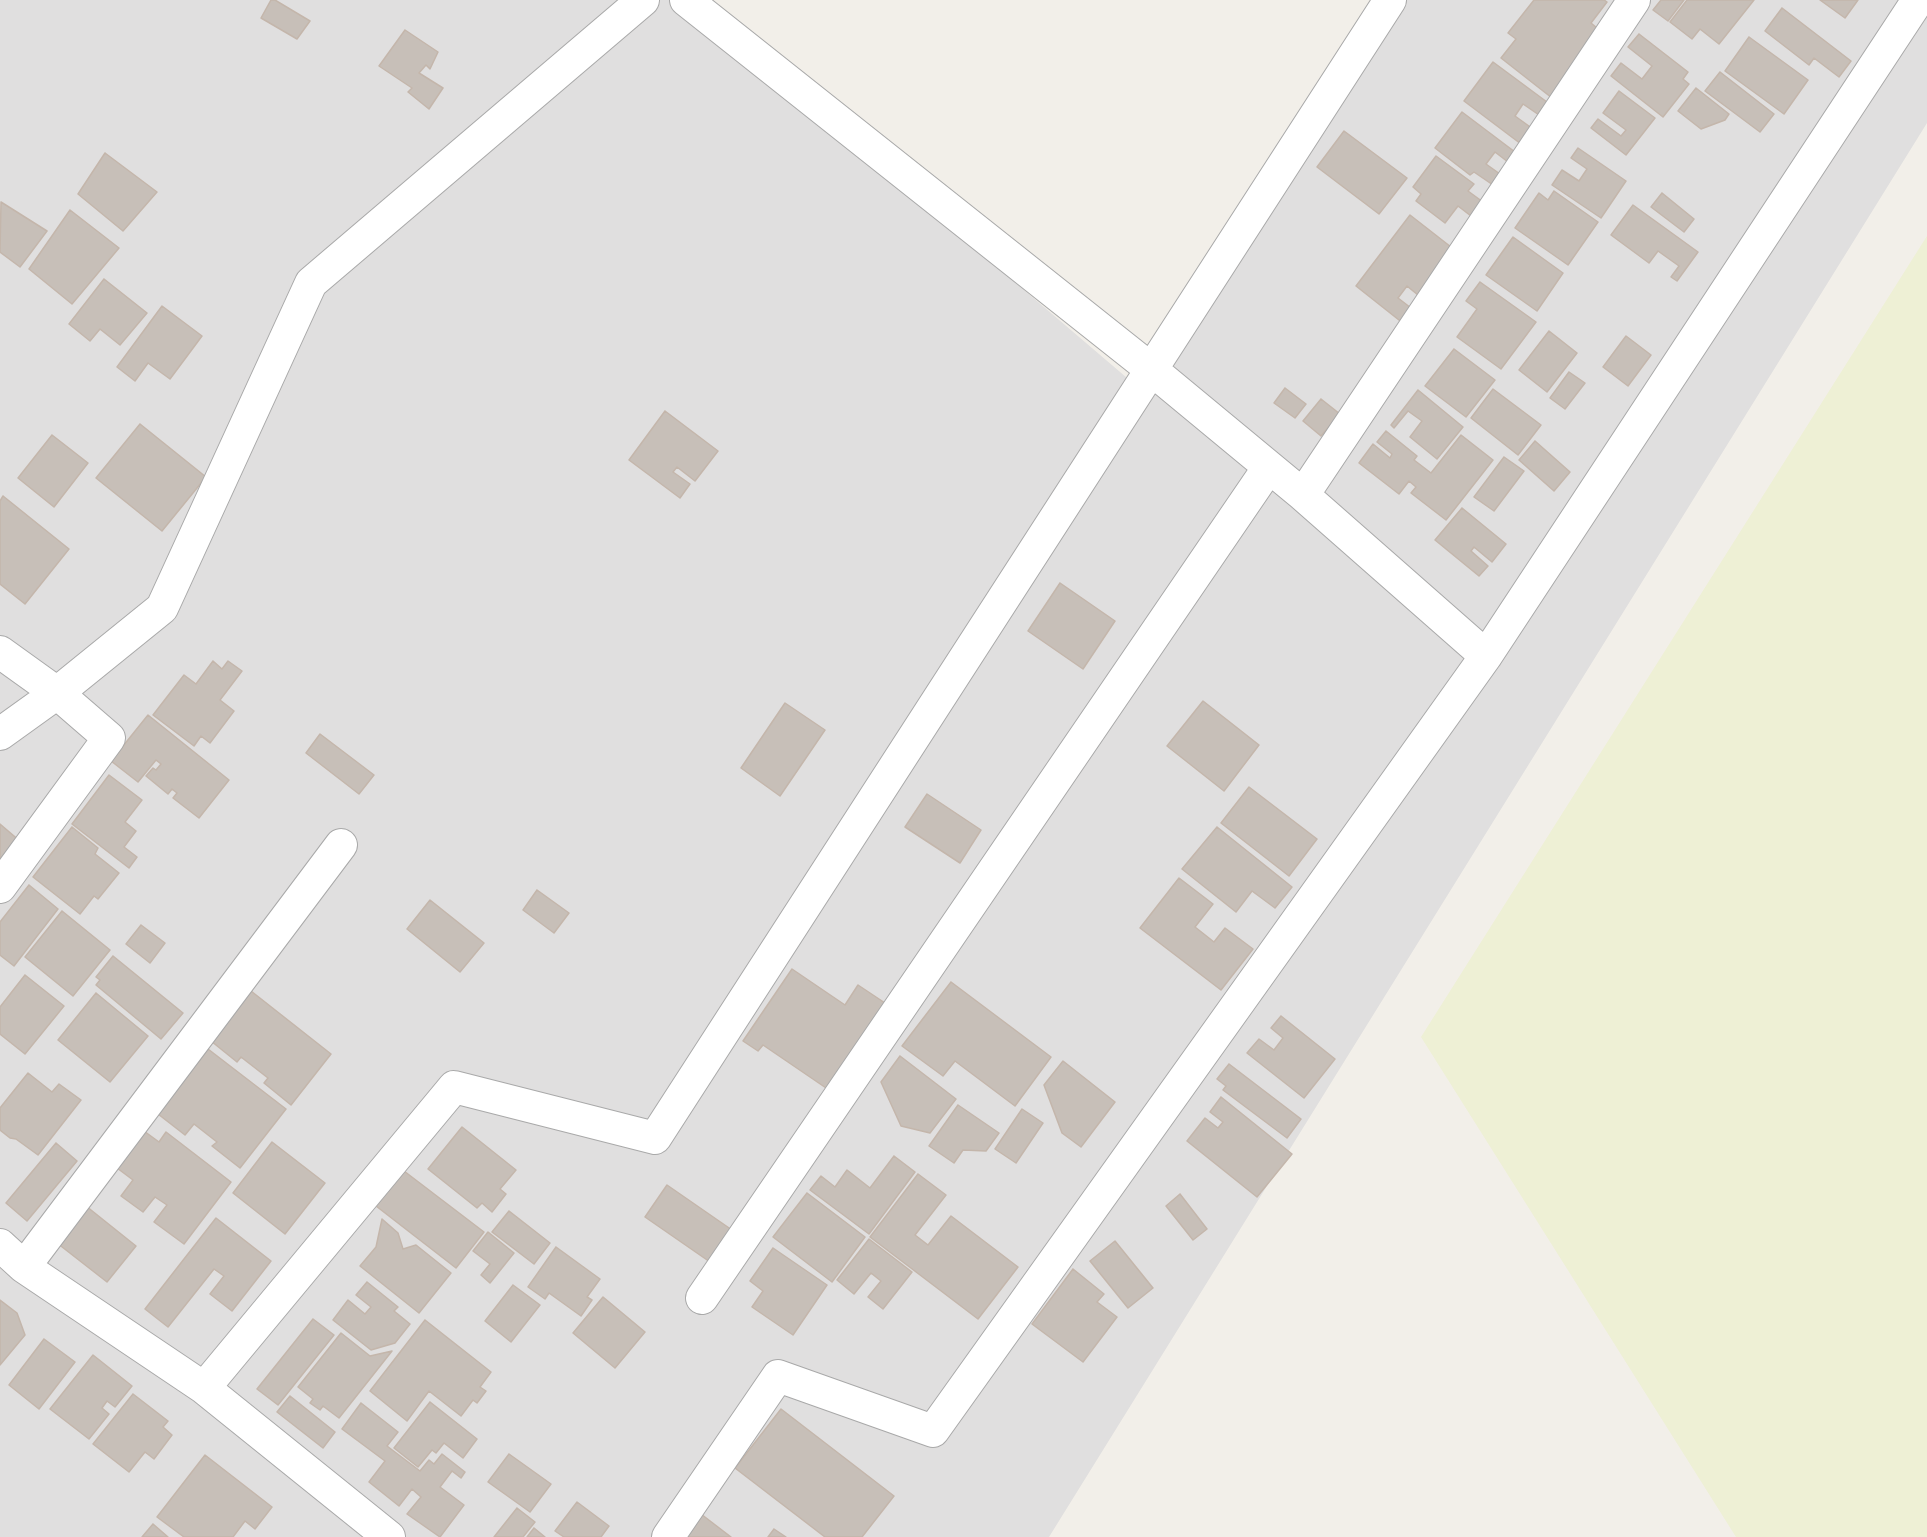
<!DOCTYPE html>
<style>
body{margin:0}
canvas{display:block;background:#f2efe9}
</style>
<canvas width="1927" height="1537"></canvas>
<script>
const context = document.querySelector('canvas').getContext('2d');
context.lineJoin = 'round';
function fillPath(path, color) { context.fillStyle = color; context.fill(path, 'evenodd'); }
const toPath = rows => new Path2D(rows.map(r => 'M' + r).join(''));
function stroke(path, color, width, dash) { context.strokeStyle = color; context.lineWidth = width; context.lineCap = dash ? 'butt' : 'round'; context.setLineDash(dash || []); context.stroke(path); }
fillPath(toPath([
 [0,0,684,0,1140,389,1384,0,1927,0,1927,123,1049,1537,0,1537]
]), '#e0dfdf');
fillPath(toPath([
 [1927,236,1927,1537,1736,1537,1421,1037]
]), '#eef0d5');
const building = toPath([
 [271,0,275,0,310,21,297,39,261,18,271,0],
 [1534,0,1604,0,1607,2,1591,23,1603,33,1552,98,1501,58,1516,39,1508,33,1534,0],
 [1661,0,1684,0,1668,21,1653,10,1661,0],
 [1687,0,1754,0,1719,44,1700,29,1692,39,1670,22,1687,0],
 [1820,0,1858,0,1845,18,1820,0],
 [1782,8,1851,61,1839,77,1814,58,1809,65,1765,31,1782,8],
 [405,30,438,52,430,69,426,65,419,73,443,88,429,109,408,92,412,88,379,66,405,30],
 [1639,34,1688,72,1683,79,1689,84,1663,117,1611,76,1621,63,1642,79,1652,66,1628,47,1639,34],
 [1749,37,1808,80,1784,114,1725,71,1749,37],
 [1493,62,1551,105,1542,117,1523,104,1515,116,1533,129,1521,144,1464,101,1493,62],
 [1720,72,1774,114,1760,132,1705,91,1720,72],
 [1696,88,1729,114,1725,120,1701,129,1678,111,1696,88],
 [1619,91,1655,118,1626,155,1591,128,1598,119,1621,136,1626,130,1603,113,1619,91],
 [1462,112,1515,152,1508,162,1495,152,1486,164,1500,174,1493,185,1474,172,1470,175,1435,148,1462,112],
 [1344,131,1407,178,1379,214,1317,167,1344,131],
 [1578,148,1626,181,1601,218,1552,185,1562,170,1579,181,1587,169,1571,158,1578,148],
 [105,153,157,192,123,231,78,194,105,153],
 [1436,156,1474,184,1468,191,1483,202,1471,216,1458,206,1445,223,1416,201,1421,194,1413,187,1436,156],
 [1554,191,1598,222,1568,265,1515,228,1539,193,1548,200,1554,191],
 [1662,193,1694,219,1684,232,1651,207,1662,193],
 [1,202,47,231,20,267,0,252,1,202],
 [1633,205,1698,252,1677,281,1671,277,1679,266,1658,251,1649,263,1611,235,1633,205],
 [70,210,119,248,72,304,29,269,70,210],
 [1410,215,1460,254,1424,300,1407,286,1398,298,1415,311,1404,324,1356,286,1410,215],
 [1513,237,1563,273,1537,311,1486,275,1513,237],
 [104,279,147,313,120,345,100,329,90,341,69,324,104,279],
 [1480,282,1536,322,1501,369,1457,337,1477,309,1466,301,1480,282],
 [162,306,202,336,170,379,148,363,135,381,117,367,162,306],
 [1549,331,1577,353,1547,392,1519,370,1549,331],
 [1626,336,1651,355,1628,386,1603,367,1626,336],
 [1454,349,1495,380,1466,417,1425,386,1454,349],
 [1569,372,1585,383,1565,409,1550,398,1569,372],
 [1285,388,1306,404,1295,418,1274,403,1285,388],
 [1493,389,1541,425,1518,455,1471,418,1493,389],
 [1418,390,1463,427,1437,459,1410,437,1422,421,1408,411,1394,428,1391,425,1418,390],
 [1321,399,1340,414,1321,436,1303,421,1321,399],
 [665,411,718,451,695,481,677,467,673,472,690,484,680,498,629,460,665,411],
 [140,424,206,477,162,531,96,478,140,424],
 [1386,431,1417,456,1414,460,1431,473,1461,435,1493,460,1446,520,1411,493,1416,487,1409,481,1399,494,1359,463,1373,444,1390,458,1392,454,1377,442,1386,431],
 [52,435,88,463,54,507,18,478,52,435],
 [1535,441,1570,472,1554,491,1519,460,1535,441],
 [1504,457,1524,471,1494,511,1474,497,1504,457],
 [3,496,69,549,25,604,0,584,0,501,3,496],
 [1462,508,1506,544,1492,562,1474,547,1471,551,1488,566,1479,576,1435,540,1462,508],
 [1060,583,1115,621,1083,669,1028,631,1060,583],
 [213,661,222,669,228,661,242,671,220,700,234,711,210,743,201,736,194,746,153,715,184,675,196,684,213,661],
 [1203,701,1259,745,1224,791,1167,746,1203,701],
 [785,703,825,730,780,796,741,768,785,703],
 [148,715,229,780,199,818,173,798,177,793,172,789,168,794,146,776,153,768,156,770,161,764,156,760,138,782,111,761,148,715],
 [320,734,374,775,359,794,306,753,320,734],
 [109,775,142,800,125,822,136,831,124,847,137,857,129,868,72,824,109,775],
 [1249,787,1317,839,1289,876,1221,823,1249,787],
 [927,794,981,830,960,863,905,827,927,794],
 [0,824,21,842,0,867,0,824],
 [72,827,98,848,95,854,119,873,98,899,94,896,80,914,33,877,72,827],
 [1217,827,1292,887,1275,908,1252,891,1236,912,1182,869,1217,827],
 [1179,878,1213,904,1195,927,1214,942,1225,928,1253,949,1221,990,1140,928,1179,878],
 [29,885,58,909,14,966,0,955,0,922,29,885],
 [537,890,569,913,554,933,523,910,537,890],
 [430,900,484,943,460,972,407,929,430,900],
 [62,911,110,950,73,996,25,957,62,911],
 [141,925,165,943,150,963,126,944,141,925],
 [113,956,183,1013,161,1039,96,985,100,980,96,977,113,956],
 [792,969,845,1005,858,985,888,1005,829,1090,763,1045,758,1051,743,1041,792,969],
 [25,975,64,1006,25,1054,0,1034,0,1007,25,975],
 [951,982,1051,1057,1015,1106,955,1061,943,1076,902,1046,951,982],
 [251,991,331,1054,291,1105,264,1083,268,1078,241,1057,237,1062,211,1041,251,991],
 [96,993,148,1036,110,1082,58,1040,96,993],
 [1281,1016,1335,1059,1304,1098,1247,1053,1259,1039,1274,1050,1283,1038,1271,1028,1281,1016],
 [208,1049,286,1109,240,1168,212,1146,217,1142,194,1124,185,1135,158,1114,208,1049],
 [900,1056,956,1099,930,1133,901,1126,881,1082,900,1056],
 [1063,1061,1115,1102,1081,1147,1062,1133,1044,1085,1063,1061],
 [1229,1064,1301,1119,1287,1138,1223,1090,1226,1086,1217,1079,1229,1064],
 [28,1073,52,1092,59,1084,81,1100,38,1155,16,1139,10,1138,0,1130,0,1108,28,1073],
 [1221,1097,1292,1154,1257,1197,1187,1141,1205,1118,1218,1128,1223,1122,1210,1112,1221,1097],
 [958,1105,999,1133,986,1151,963,1150,954,1163,929,1146,958,1105],
 [1022,1109,1043,1123,1016,1163,995,1149,1022,1109],
 [462,1127,516,1170,500,1189,506,1194,492,1212,482,1203,477,1208,428,1169,462,1127],
 [144,1131,159,1142,166,1132,231,1182,184,1244,154,1222,167,1205,155,1197,143,1212,121,1196,133,1180,117,1168,144,1131],
 [272,1142,325,1183,285,1234,233,1193,272,1142],
 [56,1143,77,1161,27,1221,6,1203,56,1143],
 [894,1156,915,1172,869,1234,810,1190,821,1176,835,1187,847,1170,870,1188,894,1156],
 [404,1171,484,1232,456,1268,376,1206,404,1171],
 [918,1174,946,1195,915,1235,928,1245,951,1216,1018,1267,978,1319,870,1237,918,1174],
 [667,1185,732,1230,710,1262,645,1217,667,1185],
 [807,1193,865,1237,832,1282,773,1237,807,1193],
 [1180,1194,1207,1229,1193,1240,1166,1206,1180,1194],
 [86,1206,136,1246,107,1282,57,1243,86,1206],
 [509,1211,550,1243,534,1264,492,1232,509,1211],
 [216,1218,271,1261,232,1311,210,1294,224,1276,214,1269,168,1327,145,1309,216,1218],
 [382,1219,398,1233,403,1249,416,1245,451,1273,419,1313,360,1266,376,1247,382,1219],
 [488,1232,514,1253,490,1283,481,1275,490,1264,473,1251,488,1232],
 [869,1239,912,1272,883,1309,868,1297,881,1281,871,1273,854,1294,837,1280,869,1239],
 [1115,1241,1153,1288,1128,1308,1090,1261,1115,1241],
 [556,1247,600,1279,587,1297,592,1300,581,1316,549,1293,545,1299,528,1287,556,1247],
 [773,1248,827,1285,793,1335,752,1307,763,1291,750,1281,773,1248],
 [1073,1269,1104,1294,1097,1302,1117,1317,1083,1362,1032,1324,1073,1269],
 [367,1282,398,1307,394,1311,410,1324,395,1343,371,1350,333,1320,348,1300,365,1314,371,1307,356,1295,367,1282],
 [513,1285,540,1305,511,1342,485,1321,513,1285],
 [603,1297,645,1332,615,1368,573,1333,603,1297],
 [0,1300,17,1313,25,1335,0,1365,0,1300],
 [313,1319,334,1335,278,1405,257,1389,313,1319],
 [425,1320,491,1372,480,1387,486,1391,477,1403,473,1400,461,1416,429,1391,407,1421,370,1391,425,1320],
 [341,1333,370,1356,392,1351,339,1418,323,1406,320,1410,310,1403,313,1399,298,1387,341,1333],
 [44,1339,75,1362,39,1409,9,1385,44,1339],
 [93,1355,132,1386,115,1407,107,1401,102,1408,109,1414,89,1439,50,1409,93,1355],
 [133,1394,168,1421,163,1427,172,1435,154,1459,145,1452,129,1472,93,1444,133,1394],
 [290,1396,335,1432,323,1448,277,1412,290,1396],
 [430,1402,477,1439,463,1458,444,1443,436,1453,432,1450,418,1467,394,1448,430,1402],
 [361,1403,398,1432,387,1446,420,1471,429,1460,434,1464,442,1454,465,1472,461,1478,452,1471,440,1487,464,1505,440,1537,407,1514,421,1497,412,1489,399,1506,369,1482,385,1461,342,1429,361,1403],
 [781,1409,894,1496,862,1537,825,1537,735,1468,781,1409],
 [509,1454,551,1484,530,1512,488,1482,509,1454],
 [205,1455,272,1507,255,1529,245,1521,233,1537,184,1537,157,1517,205,1455],
 [577,1502,609,1526,601,1537,564,1537,555,1531,577,1502],
 [517,1508,535,1522,523,1537,494,1537,517,1508],
 [701,1514,731,1537,683,1537,701,1514],
 [153,1524,168,1537,142,1537,153,1524],
 [534,1528,545,1537,527,1537,534,1528],
 [774,1529,786,1537,768,1537,774,1529]
]);
fillPath(building, '#c7bfb8');
stroke(building, '#c4b6ab', 1.5);
const minor = toPath([
 [686,0,1152,370,1303,495,1486,656],
 [1303,495,1634,0],
 [0,652,57,693,109,738,0,887],
 [0,734,57,693,162,608,311,283,643,0],
 [0,1245,24,1267,204,1388,389,1537],
 [24,1267,341,845],
 [702,1298,1269,467],
 [204,1388,454,1087,655,1138,1390,0],
 [668,1537,778,1376,933,1431,1486,656,1918,0]
]);
stroke(minor, '#a9a9a9', 34);
stroke(minor, '#fff', 32);
</script>
